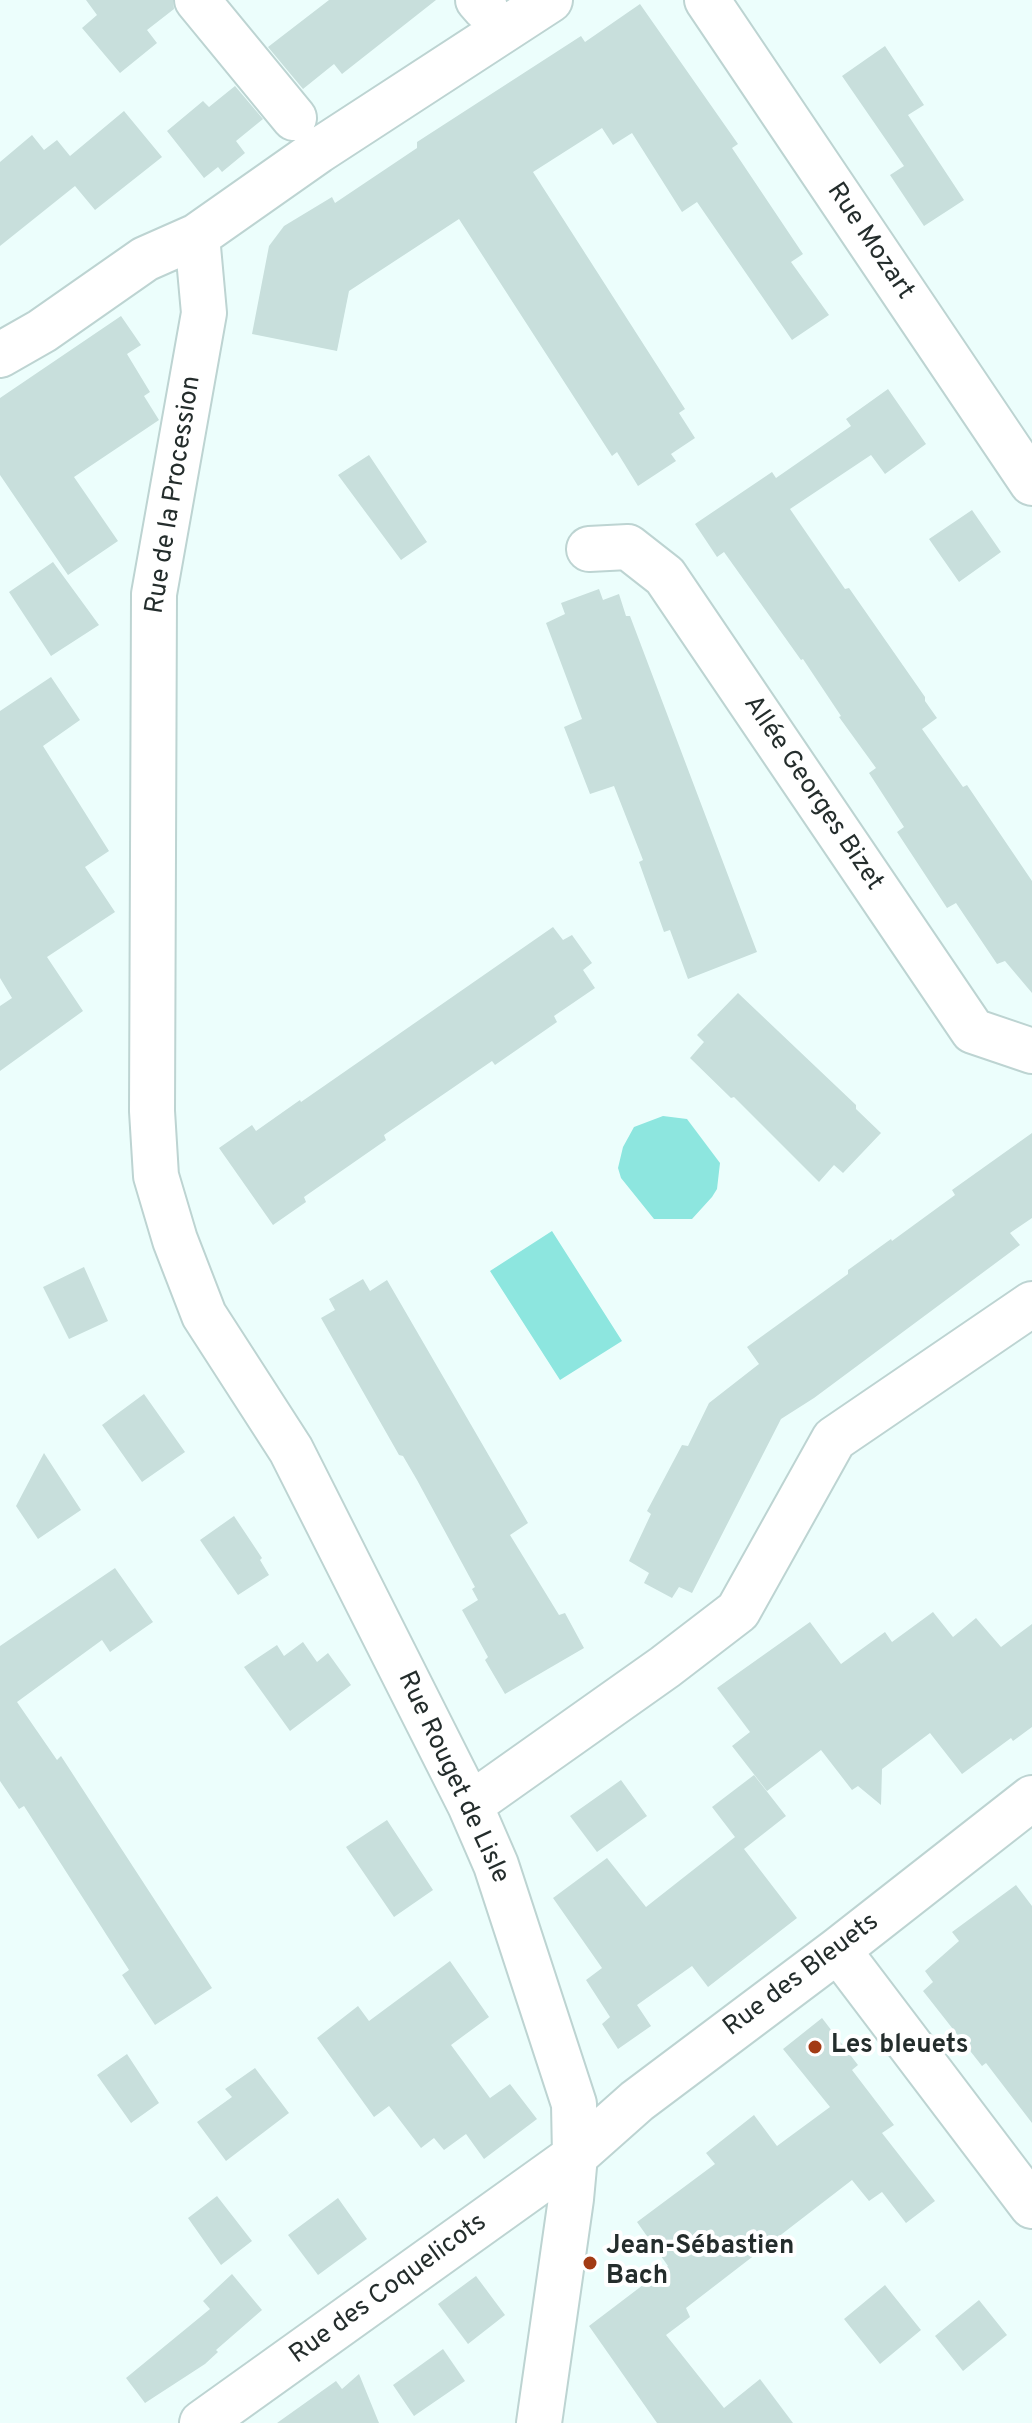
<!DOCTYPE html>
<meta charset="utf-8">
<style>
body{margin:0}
canvas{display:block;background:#ecfefc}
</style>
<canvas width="1032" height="2423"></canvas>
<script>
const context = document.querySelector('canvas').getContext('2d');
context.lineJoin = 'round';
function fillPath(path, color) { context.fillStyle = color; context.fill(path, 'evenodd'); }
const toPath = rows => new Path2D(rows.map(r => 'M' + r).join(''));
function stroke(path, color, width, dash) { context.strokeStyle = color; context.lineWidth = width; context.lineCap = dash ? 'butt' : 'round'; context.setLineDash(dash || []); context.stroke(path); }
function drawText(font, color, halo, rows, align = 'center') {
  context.font = font + ' Overpass,sans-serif'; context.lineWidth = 8; context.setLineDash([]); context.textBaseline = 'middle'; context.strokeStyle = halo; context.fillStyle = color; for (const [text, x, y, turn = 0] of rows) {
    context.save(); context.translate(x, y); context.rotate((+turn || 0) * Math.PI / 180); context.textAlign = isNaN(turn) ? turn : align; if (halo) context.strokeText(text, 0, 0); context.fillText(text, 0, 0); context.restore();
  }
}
fillPath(toPath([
 [663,1116,687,1119,720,1163,717,1189,712,1197,692,1219,654,1219,621,1178,618,1168,623,1147,634,1127],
 [552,1231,622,1341,560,1380,490,1271]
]), '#8de6df');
fillPath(toPath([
 [86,0,173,0,174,9,147,30,157,43,120,73,82,28,97,15],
 [329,0,436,0,342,74,334,64,303,89,268,47],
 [640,4,738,144,732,148,803,254,791,262,829,315,792,340,697,202,682,212,632,133,613,145,602,128,533,172,685,409,679,413,695,438,671,454,676,461,638,486,617,452,612,456,459,219,349,291,337,351,252,334,269,246,284,226,332,197,335,203,417,148,417,142,581,36,585,42],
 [885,46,924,105,908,115,964,200,924,226,890,175,904,166,842,76],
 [235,86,263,119,236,141,245,153,222,172,218,167,204,178,167,131,203,101,209,107],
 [124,111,162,157,95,210,75,186,0,246,0,162,32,135,44,150,57,140,70,156],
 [121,316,141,345,127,354,150,392,144,396,159,420,74,477,118,541,68,575,0,475,0,398],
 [888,389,926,444,885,474,871,455,790,509,845,589,849,588,925,697,925,701,937,718,922,729,963,787,967,785,1032,881,1032,993,1005,961,997,964,956,903,947,908,897,832,904,827,869,773,876,768,839,717,841,716,803,659,801,660,724,552,717,557,695,524,772,472,776,478,851,426,846,419],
 [369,455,427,542,401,560,338,475],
 [972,510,1001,552,959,582,929,539],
 [53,562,99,625,51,656,9,592],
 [599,589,603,600,619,594,626,616,630,616,757,952,688,979,670,930,664,932,639,862,643,860,614,786,590,794,564,727,582,719,546,623,565,614,561,603],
 [51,677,80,720,43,746,109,851,85,867,115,912,47,957,83,1011,0,1071,0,1006,12,998,0,978,0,711],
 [553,927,563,940,572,935,592,963,583,970,595,988,554,1016,557,1022,495,1065,492,1061,384,1135,386,1140,304,1197,306,1202,273,1225,219,1148,252,1125,256,1131,300,1100,301,1102],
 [738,993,856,1105,856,1109,881,1133,843,1173,834,1165,819,1182,734,1097,731,1098,690,1058,704,1042,697,1035],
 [1032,1133,1032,1218,1010,1233,1020,1245,814,1398,781,1419,692,1593,679,1587,672,1598,644,1583,649,1573,629,1561,651,1514,647,1511,682,1445,688,1446,709,1403,759,1364,747,1347,848,1274,848,1270,891,1239,892,1241,955,1195,952,1190],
 [84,1267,108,1321,69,1339,43,1287],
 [363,1279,370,1291,387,1280,528,1523,510,1535,559,1615,565,1613,584,1648,505,1694,485,1660,488,1657,462,1610,478,1600,472,1589,475,1587,417,1480,403,1456,399,1455,321,1318,335,1310,329,1299],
 [144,1394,185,1452,142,1482,102,1425],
 [44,1453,81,1510,38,1539,16,1506],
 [234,1516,262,1558,260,1560,269,1575,238,1595,200,1540],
 [115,1568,153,1622,110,1652,102,1640,17,1702,57,1760,61,1756,212,1988,155,2025,122,1975,129,1970,24,1806,19,1809,0,1781,0,1646],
 [933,1612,953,1637,976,1618,1001,1647,1032,1624,1032,1727,1013,1741,1011,1738,962,1774,930,1733,882,1769,881,1805,858,1786,852,1790,821,1750,767,1791,732,1746,750,1732,717,1688,810,1622,841,1664,885,1632,892,1642],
 [303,1642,317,1662,328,1653,351,1685,290,1731,244,1667,277,1645,284,1656],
 [754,1775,786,1816,744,1849,797,1918,708,1987,692,1966,637,2005,651,2026,618,2049,602,2024,610,2017,586,1980,602,1968,553,1898,607,1858,646,1907,735,1837,712,1807],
 [621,1780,647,1816,597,1852,570,1816],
 [387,1820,433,1890,394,1917,346,1847],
 [1016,1885,1032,1906,1032,2123,986,2063,982,2066,923,1991,933,1982,925,1971,959,1941,952,1932],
 [450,1961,489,2017,451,2045,490,2098,510,2084,537,2119,484,2159,466,2134,444,2150,434,2138,421,2148,389,2106,374,2117,317,2038,358,2006,369,2021],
 [822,2018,858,2065,852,2070,894,2125,882,2133,935,2201,906,2223,882,2192,869,2201,852,2180,686,2308,690,2317,666,2335,724,2408,760,2379,793,2423,657,2423,589,2326,668,2266,637,2222,715,2164,706,2153,754,2115,777,2146,830,2107,783,2049],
 [127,2054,159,2103,131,2123,97,2075],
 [255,2068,289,2113,226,2161,197,2122,232,2097,225,2089],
 [217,2196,252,2241,221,2265,188,2218],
 [338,2198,367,2239,318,2275,288,2235],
 [232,2274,262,2310,216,2350,218,2352,205,2364,145,2403,126,2378,210,2309,203,2301],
 [476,2276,505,2315,468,2344,438,2304],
 [885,2285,921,2330,880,2364,844,2319],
 [979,2300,1007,2335,963,2371,935,2336],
 [443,2349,465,2381,414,2416,393,2385],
 [359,2374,379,2423,277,2423,336,2381,342,2389]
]), '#c8dfdc');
const minor = toPath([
 [197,0,294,118],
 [478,0,485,8],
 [707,0,1032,483],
 [197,236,204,313,154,594,152,1111,156,1176,175,1240,204,1315,291,1450,470,1805,496,1865,574,2104,575,2156,571,2199,539,2423],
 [0,355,42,331,145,259,197,236,318,151,550,0],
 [589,549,628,547,665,576,973,1031,1032,1051],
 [470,1805,665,1667,738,1611,834,1439,1032,1304],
 [838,1950,1032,2206],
 [202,2423,575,2156,637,2101,838,1950,1032,1798]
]);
stroke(minor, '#bdd4d2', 48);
stroke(minor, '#fff', 44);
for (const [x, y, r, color] of [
 [815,2047,8,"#a23b14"],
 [590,2263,8,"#a23b14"]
]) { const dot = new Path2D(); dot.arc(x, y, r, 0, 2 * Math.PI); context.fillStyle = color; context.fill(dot); stroke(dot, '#fff', 3); }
drawText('26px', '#242d2c', '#fff', [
 ["Rue Mozart",869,242,56],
 ["Rue de la Procession",175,495,-81],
 ["Allée Georges Bizet",812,794,56],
 ["Rue Rouget de Lisle",452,1778,65],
 ["Rue des Bleuets",802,1976,-37],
 ["Rue des Coquelicots",389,2290,-36]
]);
drawText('bold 26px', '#242d2c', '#fff', [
 ["Les bleuets",831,2047],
 ["Jean-Sébastien",606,2248],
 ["Bach",606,2278]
], 'left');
</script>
